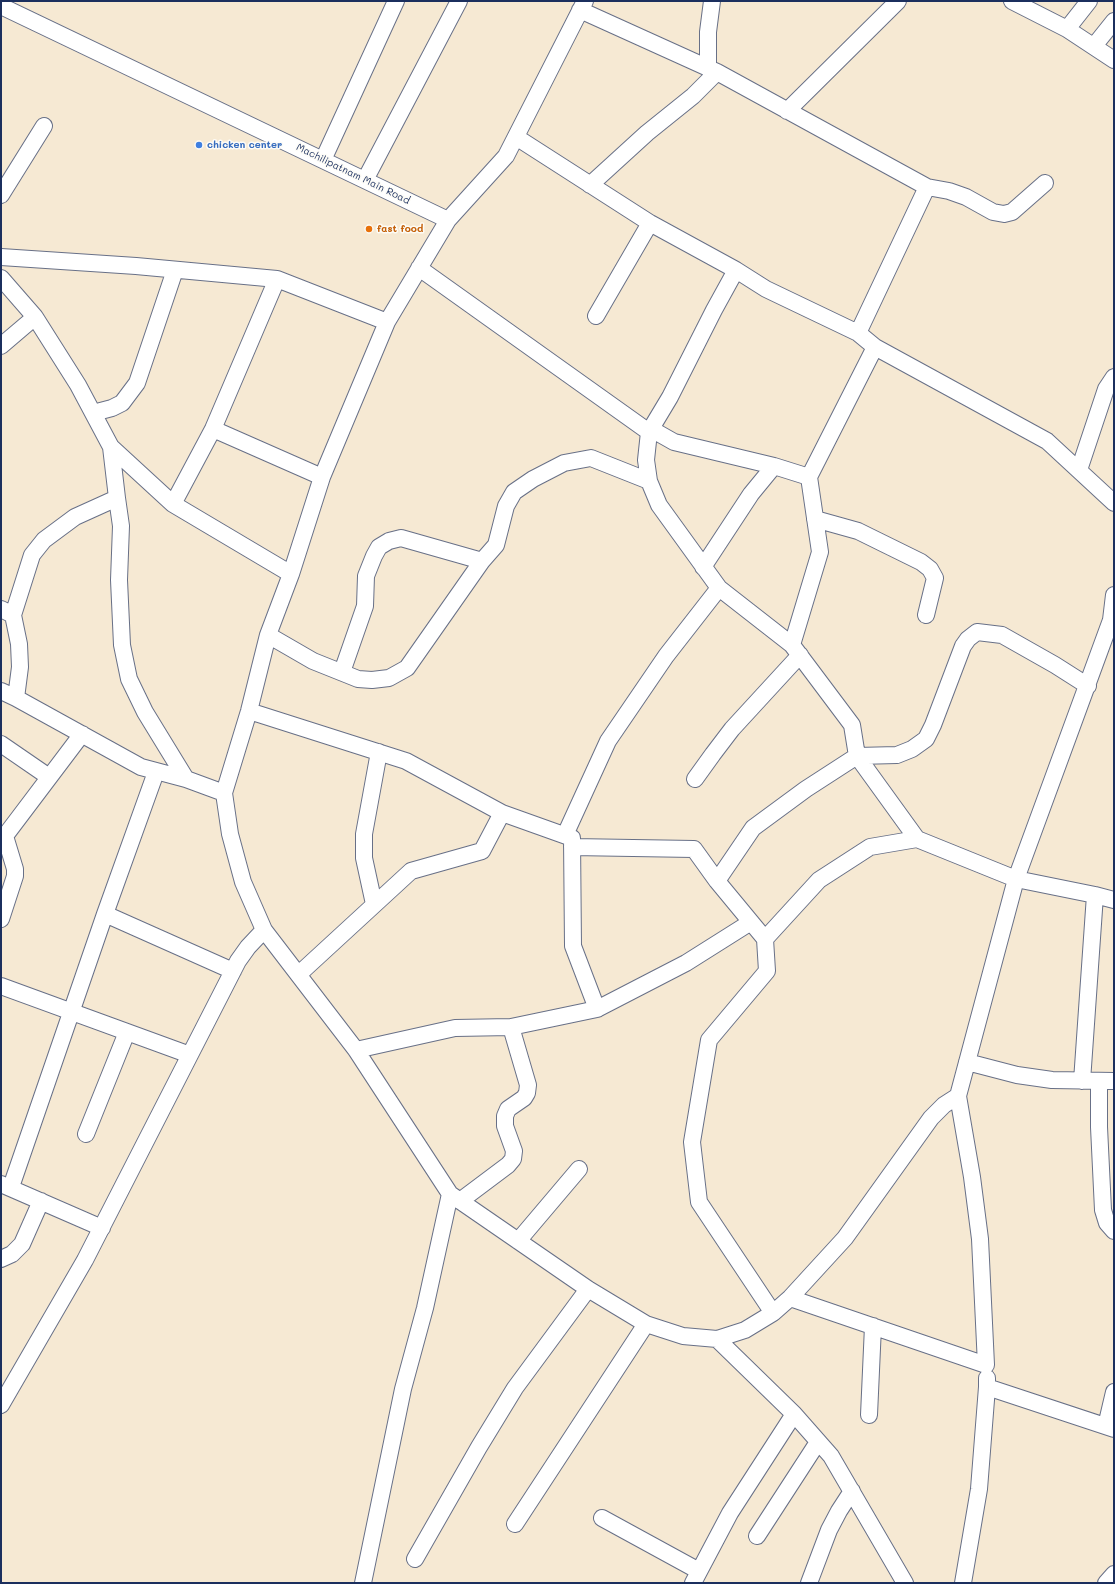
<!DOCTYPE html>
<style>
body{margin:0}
#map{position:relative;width:1115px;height:1584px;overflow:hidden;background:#f6e9d3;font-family:Mali,sans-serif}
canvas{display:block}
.frame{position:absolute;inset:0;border:2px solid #1b2f5e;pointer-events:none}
</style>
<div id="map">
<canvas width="1115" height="1584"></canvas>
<div class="frame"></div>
</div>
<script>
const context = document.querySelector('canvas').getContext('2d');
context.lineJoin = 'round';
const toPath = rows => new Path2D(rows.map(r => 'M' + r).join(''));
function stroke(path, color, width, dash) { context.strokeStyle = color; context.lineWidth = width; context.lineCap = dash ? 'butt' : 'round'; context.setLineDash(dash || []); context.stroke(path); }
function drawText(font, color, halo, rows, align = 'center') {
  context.font = font + ' Mali,sans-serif'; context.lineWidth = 3; context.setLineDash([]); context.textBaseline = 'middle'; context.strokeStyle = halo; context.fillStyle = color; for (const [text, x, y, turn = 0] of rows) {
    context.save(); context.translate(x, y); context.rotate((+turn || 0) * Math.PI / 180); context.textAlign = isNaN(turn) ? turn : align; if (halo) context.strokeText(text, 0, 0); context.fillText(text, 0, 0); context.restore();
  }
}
const minor = toPath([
 [1012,1,1067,29,1114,60],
 [1,6,448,220,506,156,585,1],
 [580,10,717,72,927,187,949,191,966,197,993,212,1004,214,1012,212,1045,183],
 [1067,29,1089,1],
 [1094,46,1114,21],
 [708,68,708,32,712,1],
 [787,111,898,1],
 [516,137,650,223,736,270,714,310,670,397,649,432,646,460,649,481,659,505,719,588,792,645,852,725,857,756,917,839,1016,879,1095,895,1114,900],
 [323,160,396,1],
 [365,180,459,1],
 [590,185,647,133,693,96,717,72],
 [1,195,44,126],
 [448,220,387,322,322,477,291,574,268,635,249,711,224,793,230,834,243,882,264,930,356,1050,450,1194,588,1289,646,1324,683,1336,717,1339,745,1330,773,1313,699,1202,692,1142,709,1040,767,971,765,939],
 [1,257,136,266,277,279,387,322],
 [419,268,649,432],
 [736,270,766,289,858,333,875,347,809,477,820,552,792,645],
 [1,278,35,317,1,346],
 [596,316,650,223],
 [35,317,78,385,111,447,117,498],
 [858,333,927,187],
 [875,347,1047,441,1114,503],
 [93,413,112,408,122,403,137,383,175,270],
 [213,429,322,477],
 [651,429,674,442,774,466],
 [111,447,173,504,291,574],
 [1079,470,1106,389,1114,377],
 [173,504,213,429,277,279],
 [815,519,858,531,921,562,930,569,935,578,926,615],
 [703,567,751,494,774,466,809,477],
 [1,609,13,615,32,555,44,540,75,517,117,498,121,526,119,580,122,645,129,679,145,712,186,779],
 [13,615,19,644,20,667,16,698,141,767,186,779,224,793],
 [268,635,313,661,358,679,372,680,389,678,407,668,482,561,496,545,506,506,514,492,533,479,564,463,591,458,649,481],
 [342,672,365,606,366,576,374,556,379,547,389,541,401,538,482,561],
 [1,691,16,698],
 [249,711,406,761,502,813,482,851,411,871,299,974],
 [1,744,49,777],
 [695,779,713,754,732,729,800,655],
 [565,835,608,741,666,656,719,588],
 [1,836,5,836,82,734],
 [917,839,870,847,819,880,765,939,717,881,753,828,806,789,857,756,897,755,912,749,926,739,933,725,963,646,968,639,977,632,1002,635,1055,665,1088,686],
 [572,847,694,849,717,881],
 [374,904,364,858,364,834,379,752],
 [105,914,233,971],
 [1,919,15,876,15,869,5,836],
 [1,986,190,1055],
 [597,1009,686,963,751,922],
 [356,1050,455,1028,511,1027,597,1009,573,946,572,838,502,813],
 [967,1062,1017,1075,1052,1080,1114,1081],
 [1082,1081,1095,895],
 [1099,1081,1099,1127,1103,1210,1107,1223,1114,1231],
 [958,1096,1016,879,1111,620,1114,595],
 [86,1134,127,1032],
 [1,1184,102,1228],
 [11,1187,105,914,156,772],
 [460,1201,508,1165,513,1159,514,1151,505,1126,505,1116,508,1109,524,1098,527,1093,528,1085,511,1027],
 [518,1241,579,1169],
 [1,1259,12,1254,22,1244,41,1201],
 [773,1313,790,1298,845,1238,931,1118,944,1105,958,1096,972,1177,980,1239,986,1365,790,1298],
 [717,1339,794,1414,831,1456,905,1583],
 [987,1378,987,1387,1114,1429],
 [1,1405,85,1260,238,961,248,947,264,930],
 [869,1415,873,1326],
 [1106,1426,1114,1392],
 [602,1518,699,1571],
 [515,1524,646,1324],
 [757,1536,818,1442],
 [415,1559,479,1447,515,1388,588,1289],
 [363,1583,403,1389,425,1308,450,1194],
 [693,1583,730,1513,794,1414],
 [809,1583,829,1530,839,1511,852,1491],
 [963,1583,979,1489,987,1387],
 [1106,1583,1114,1574]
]);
stroke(minor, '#687087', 18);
stroke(minor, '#fff', 16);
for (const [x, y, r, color] of [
 [199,145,4,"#3f7fe0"],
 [369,229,4,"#e8710a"]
]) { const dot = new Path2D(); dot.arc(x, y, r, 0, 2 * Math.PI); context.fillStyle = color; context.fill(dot); stroke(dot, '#fdfcf7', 1.5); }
drawText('bold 10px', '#366cbe', '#fdfcf7', [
 ["chicken center",207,145]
], 'left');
drawText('10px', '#1b2f5e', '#fdfcf7', [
 ["Machilipatnam Main Road",353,174,26]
]);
drawText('bold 10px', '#c56008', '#fdfcf7', [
 ["fast food",377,229]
], 'left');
</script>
